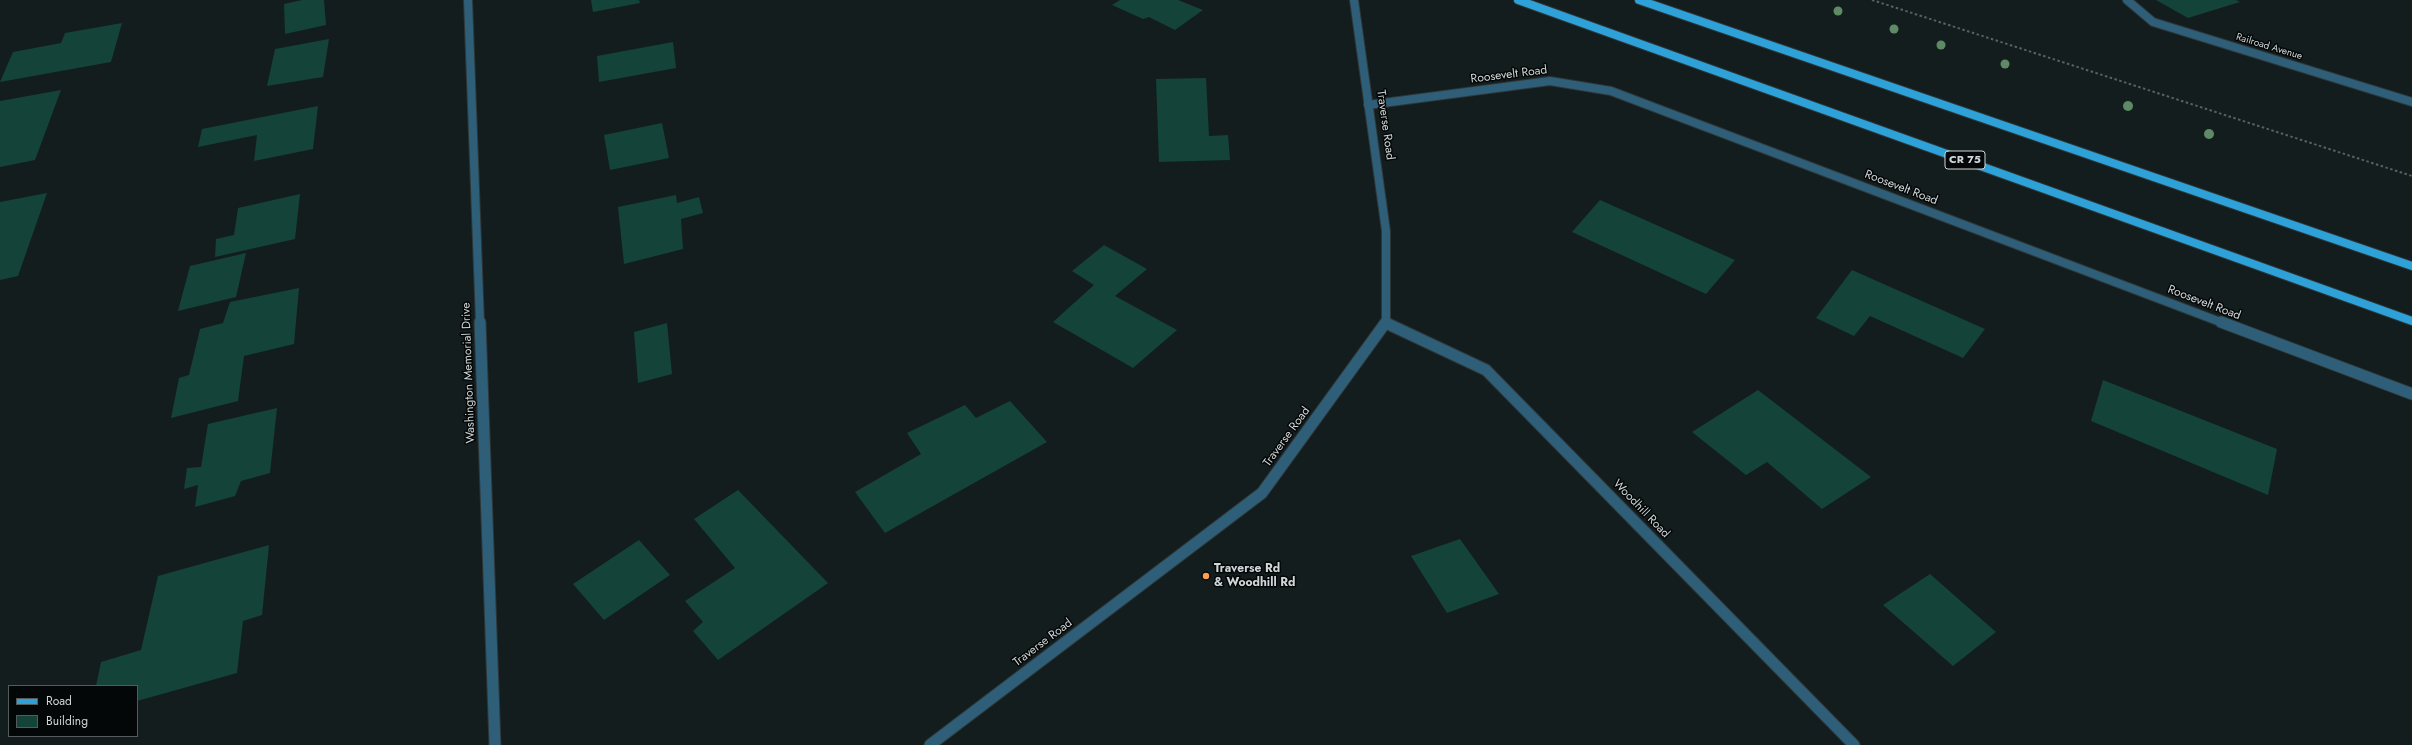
<!DOCTYPE html>
<style>
body{margin:0}
#map{position:relative;width:2412px;height:745px;overflow:hidden;background:#141d1e;font-family:Jost,sans-serif}
canvas{display:block}
.legend{position:absolute;left:8px;top:685px;width:130px;height:52px;box-sizing:border-box;background:#040707;border:1px solid #565a5a;margin:0;padding:5px 7px;list-style:none;font-size:12px;color:#d0d6d7}
.legend li{display:flex;align-items:center;gap:8px;height:20px}
.legend b{width:20px;border:1px solid #565a5a}
</style>
<div id="map">
<canvas width="2412" height="745"></canvas>
<ul class="legend">
<li><b style="height:5px;background:#2da1d8"></b>Road</li>
<li><b style="height:11px;background:#144339"></b>Building</li>
</ul>
</div>
<script>
const context = document.querySelector('canvas').getContext('2d');
context.lineJoin = 'round';
function fillPath(path, color) { context.fillStyle = color; context.fill(path, 'evenodd'); }
const toPath = rows => new Path2D(rows.map(r => 'M' + r).join(''));
function stroke(path, color, width, dash) { context.strokeStyle = color; context.lineWidth = width; context.lineCap = dash ? 'butt' : 'round'; context.setLineDash(dash || []); context.stroke(path); }
function drawText(font, color, halo, rows, align = 'center') {
  context.font = font + ' Jost,sans-serif'; context.lineWidth = 3; context.setLineDash([]); context.textBaseline = 'middle'; context.strokeStyle = halo; context.fillStyle = color; for (const [text, x, y, turn = 0] of rows) {
    context.save(); context.translate(x, y); context.rotate((+turn || 0) * Math.PI / 180); context.textAlign = isNaN(turn) ? turn : align; if (halo) context.strokeText(text, 0, 0); context.fillText(text, 0, 0); context.restore();
  }
}
fillPath(toPath([
 [302,0,324,0,326,25,285,34,284,4],
 [591,0,639,0,640,3,593,12],
 [1120,0,1178,0,1203,10,1175,30,1149,17,1143,19,1112,5],
 [2156,0,2236,0,2240,2,2188,18],
 [122,23,111,62,0,82,13,52,61,43,65,33],
 [329,39,323,77,267,86,275,49],
 [673,42,676,68,599,82,597,56],
 [1206,78,1209,136,1228,135,1230,160,1159,162,1156,79],
 [61,90,35,160,0,167,0,101],
 [318,106,313,149,254,161,257,135,198,147,202,129],
 [662,123,669,158,610,170,604,135],
 [47,193,18,276,0,280,0,202],
 [300,194,295,239,215,257,216,239,234,235,238,208],
 [676,195,677,203,699,197,703,213,681,219,683,249,624,264,618,207],
 [1600,200,1735,260,1706,294,1572,232],
 [1104,245,1147,269,1115,296,1177,330,1133,368,1053,322,1094,285,1072,271],
 [246,253,236,297,178,311,190,266],
 [1852,270,1985,329,1963,358,1870,316,1854,336,1816,318],
 [299,288,294,344,244,356,238,401,171,418,179,378,189,375,200,329,223,323,230,302],
 [667,323,672,374,638,383,634,332],
 [2103,380,2277,449,2268,495,2091,421],
 [1758,390,1871,477,1822,509,1767,462,1746,475,1692,432],
 [1010,401,1047,442,885,533,855,492,921,454,907,433,965,405,976,418],
 [277,408,270,473,241,481,235,496,195,507,198,485,184,489,187,468,201,467,208,424],
 [738,490,828,583,718,660,693,631,703,622,685,601,735,568,694,519],
 [1460,539,1499,594,1447,613,1411,556],
 [639,540,670,575,604,620,573,584],
 [269,545,262,615,243,621,237,673,137,701,137,686,96,686,101,662,141,650,158,576],
 [1930,574,1996,632,1953,666,1883,605]
]), '#144339');
const minorFar1 = toPath([
 [468,0,480,323],
 [2127,0,2153,22,2412,102],
 [1368,105,1550,81,1611,91,2223,323]
]);
const minor = toPath([
 [480,322,495,745],
 [2221,322,2412,394],
 [1386,323,1486,370,1854,745]
]);
const tertiaryFar1 = toPath([
 [1354,0,1386,231,1386,323]
]);
const tertiary = toPath([
 [930,745,1262,493,1386,322]
]);
const primary = toPath([
 [1518,0,2412,321],
 [1639,0,2412,266]
]);
stroke(minorFar1, '#2e3738', 10);
stroke(minor, '#2e3738', 13);
stroke(tertiaryFar1, '#2e3738', 10);
stroke(tertiary, '#2e3738', 13);
stroke(primary, '#2e3738', 10);
stroke(toPath([
 [1872,0,2412,176]
]), '#586061', 2, [2.5, 2.5]);
stroke(minorFar1, '#2e5e78', 8);
stroke(minor, '#2e5e78', 11);
stroke(tertiaryFar1, '#2e5e78', 8);
stroke(tertiary, '#2e5e78', 11);
stroke(primary, '#2da1d8', 8);
context.fillStyle = '#5e8b66';
for (const [x, y, r] of [
 [1838,11,4.5],
 [1894,29,4.5],
 [1941,45,4.5],
 [2005,64,4.5],
 [2128,106,5],
 [2209,134,5]
]) { context.beginPath(); context.arc(x, y, r, 0, 2 * Math.PI); context.fill(); }
for (const [x, y, r, color] of [
 [1206,576,4,"#fb9e51"]
]) { const dot = new Path2D(); dot.arc(x, y, r, 0, 2 * Math.PI); context.fillStyle = color; context.fill(dot); stroke(dot, '#040707', 1.5); }
drawText('10px', '#d0d6d7', '#040707', [
 ["Railroad Avenue",2269,47,17]
]);
for (const [x, y, w] of [
 [1965,160,40]
]) { const box = new Path2D(); box.roundRect(x - w / 2, y - 9, w, 18, 3); context.fillStyle = '#040707'; context.fill(box); stroke(box, '#d0d6d7', 1); }
drawText('bold 11px', '#d0d6d7', null, [
 ["CR 75",1965,160]
]);
drawText('12px', '#d0d6d7', '#040707', [
 ["Roosevelt Road",1509,75,-7],
 ["Traverse Road",1385,125,82],
 ["Roosevelt Road",1901,188,21],
 ["Roosevelt Road",2204,303,21],
 ["Washington Memorial Drive",469,373,-92],
 ["Traverse Road",1287,437,-54],
 ["Woodhill Road",1641,509,46],
 ["Traverse Road",1043,643,-37]
]);
drawText('bold 12px', '#d0d6d7', '#040707', [
 ["Traverse Rd",1214,569],
 ["& Woodhill Rd",1214,583]
], 'left');
</script>
